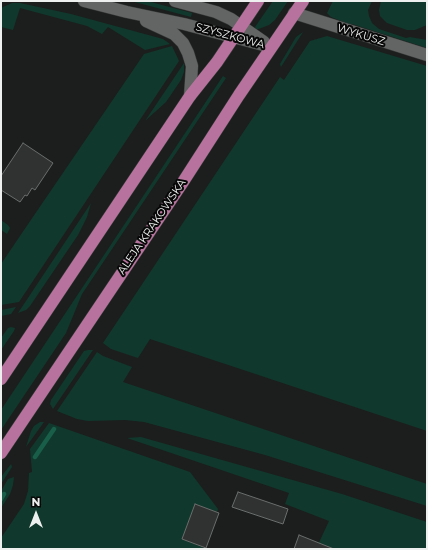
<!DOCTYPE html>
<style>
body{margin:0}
#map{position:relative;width:428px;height:550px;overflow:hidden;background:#1b1e1d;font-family:Montserrat,sans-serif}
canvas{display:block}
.frame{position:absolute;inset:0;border:2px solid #eef0ef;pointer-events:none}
.north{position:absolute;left:16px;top:494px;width:40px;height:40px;-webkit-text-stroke:3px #070807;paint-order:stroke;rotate:0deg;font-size:11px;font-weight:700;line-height:16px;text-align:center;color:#eef0ef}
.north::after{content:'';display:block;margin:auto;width:14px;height:18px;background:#eef0ef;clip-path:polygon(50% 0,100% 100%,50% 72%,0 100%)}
</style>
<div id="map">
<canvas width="428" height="550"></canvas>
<div class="frame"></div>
<div class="north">N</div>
</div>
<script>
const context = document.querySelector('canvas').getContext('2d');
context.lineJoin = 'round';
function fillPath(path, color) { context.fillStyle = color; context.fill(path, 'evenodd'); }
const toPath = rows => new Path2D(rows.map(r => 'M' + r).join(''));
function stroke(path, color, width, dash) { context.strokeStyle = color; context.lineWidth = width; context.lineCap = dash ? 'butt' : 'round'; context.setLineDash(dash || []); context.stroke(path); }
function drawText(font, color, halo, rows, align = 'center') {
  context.font = font + ' Montserrat,sans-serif'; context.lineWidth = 4; context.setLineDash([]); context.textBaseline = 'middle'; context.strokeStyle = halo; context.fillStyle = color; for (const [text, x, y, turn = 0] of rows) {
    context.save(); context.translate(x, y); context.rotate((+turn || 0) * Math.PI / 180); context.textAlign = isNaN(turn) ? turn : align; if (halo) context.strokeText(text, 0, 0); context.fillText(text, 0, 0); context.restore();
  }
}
fillPath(toPath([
 [131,1,147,1,192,13,191,17],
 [273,1,288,1,275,20,269,25,256,30,255,27],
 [333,1,372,1,368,10,369,16,372,23,379,29,406,38,410,37,427,40,427,48,352,24,351,25,331,17,327,13],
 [381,1,427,1,427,25,415,30,407,30,387,23,380,16,379,10],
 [12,3,20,3,71,14,163,39,170,44,145,50,108,27,102,34,87,26,20,8,13,30,1,27,1,8],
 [303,32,281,67,280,64,296,37],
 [327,36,427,66,427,431,150,339,138,358,111,349,103,343,280,77,284,80,310,41],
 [172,46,179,61,19,302,1,305,1,264,22,233,144,54],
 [184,63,184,72,181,80,166,102,145,121],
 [223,76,226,78,82,294,66,333,1,430,1,410],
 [91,203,87,217,78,235,30,306,26,310,18,313],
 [1,220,8,225,10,228,7,234,1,230],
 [16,307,11,314,1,316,1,310],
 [11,327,15,328,14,331,1,350,1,338,8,328],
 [88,350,93,350,53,409,50,404,51,400,84,351],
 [97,352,103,356,132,367,123,382,427,484,427,506,265,455,144,422,125,420,88,421,77,419,57,411],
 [40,422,44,422,26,447,31,431,34,426],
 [49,423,190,472,218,509,217,512,195,504,182,539,204,548,204,549,1,549,1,538,24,504,28,491,29,473,32,472,30,449],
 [141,437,342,494,427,522,427,549,316,549,329,521,285,504,289,493,127,438],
 [11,464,12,467,1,484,1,477],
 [14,477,13,485,10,494,1,508,1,491,8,479]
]), '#11382c');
stroke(toPath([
 [35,457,54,429],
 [1,499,4,494]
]), '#195e49', 4.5);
const building = toPath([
 [23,143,53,163,35,190,32,188,27,196,25,195,20,202,1,190,1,176,23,143],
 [238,492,288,509,283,524,232,507,238,492],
 [195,504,219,513,206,548,182,539,195,504],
 [299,535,334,549,294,549,299,535]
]);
fillPath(building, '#2f3230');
stroke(building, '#6a6e6c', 1);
const minor = toPath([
 [84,1,127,12,184,24,271,47],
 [175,1,216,12,231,19,264,42],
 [294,13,427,55],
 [146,21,174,34,183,43,188,53,192,66,190,96]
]);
const major = toPath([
 [1,379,190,96,217,62,258,1],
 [1,453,183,182,239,95,303,1]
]);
stroke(minor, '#393b3a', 13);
stroke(major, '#393b3a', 13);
stroke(minor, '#626564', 12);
stroke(major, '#b7739e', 12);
drawText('11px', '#eef0ef', '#070807', [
 ["WYKUSZ",361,35,17],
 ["SZYSZKOWA",230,36,15],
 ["ALEJA KRAKOWSKA",152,227,-56]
]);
</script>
